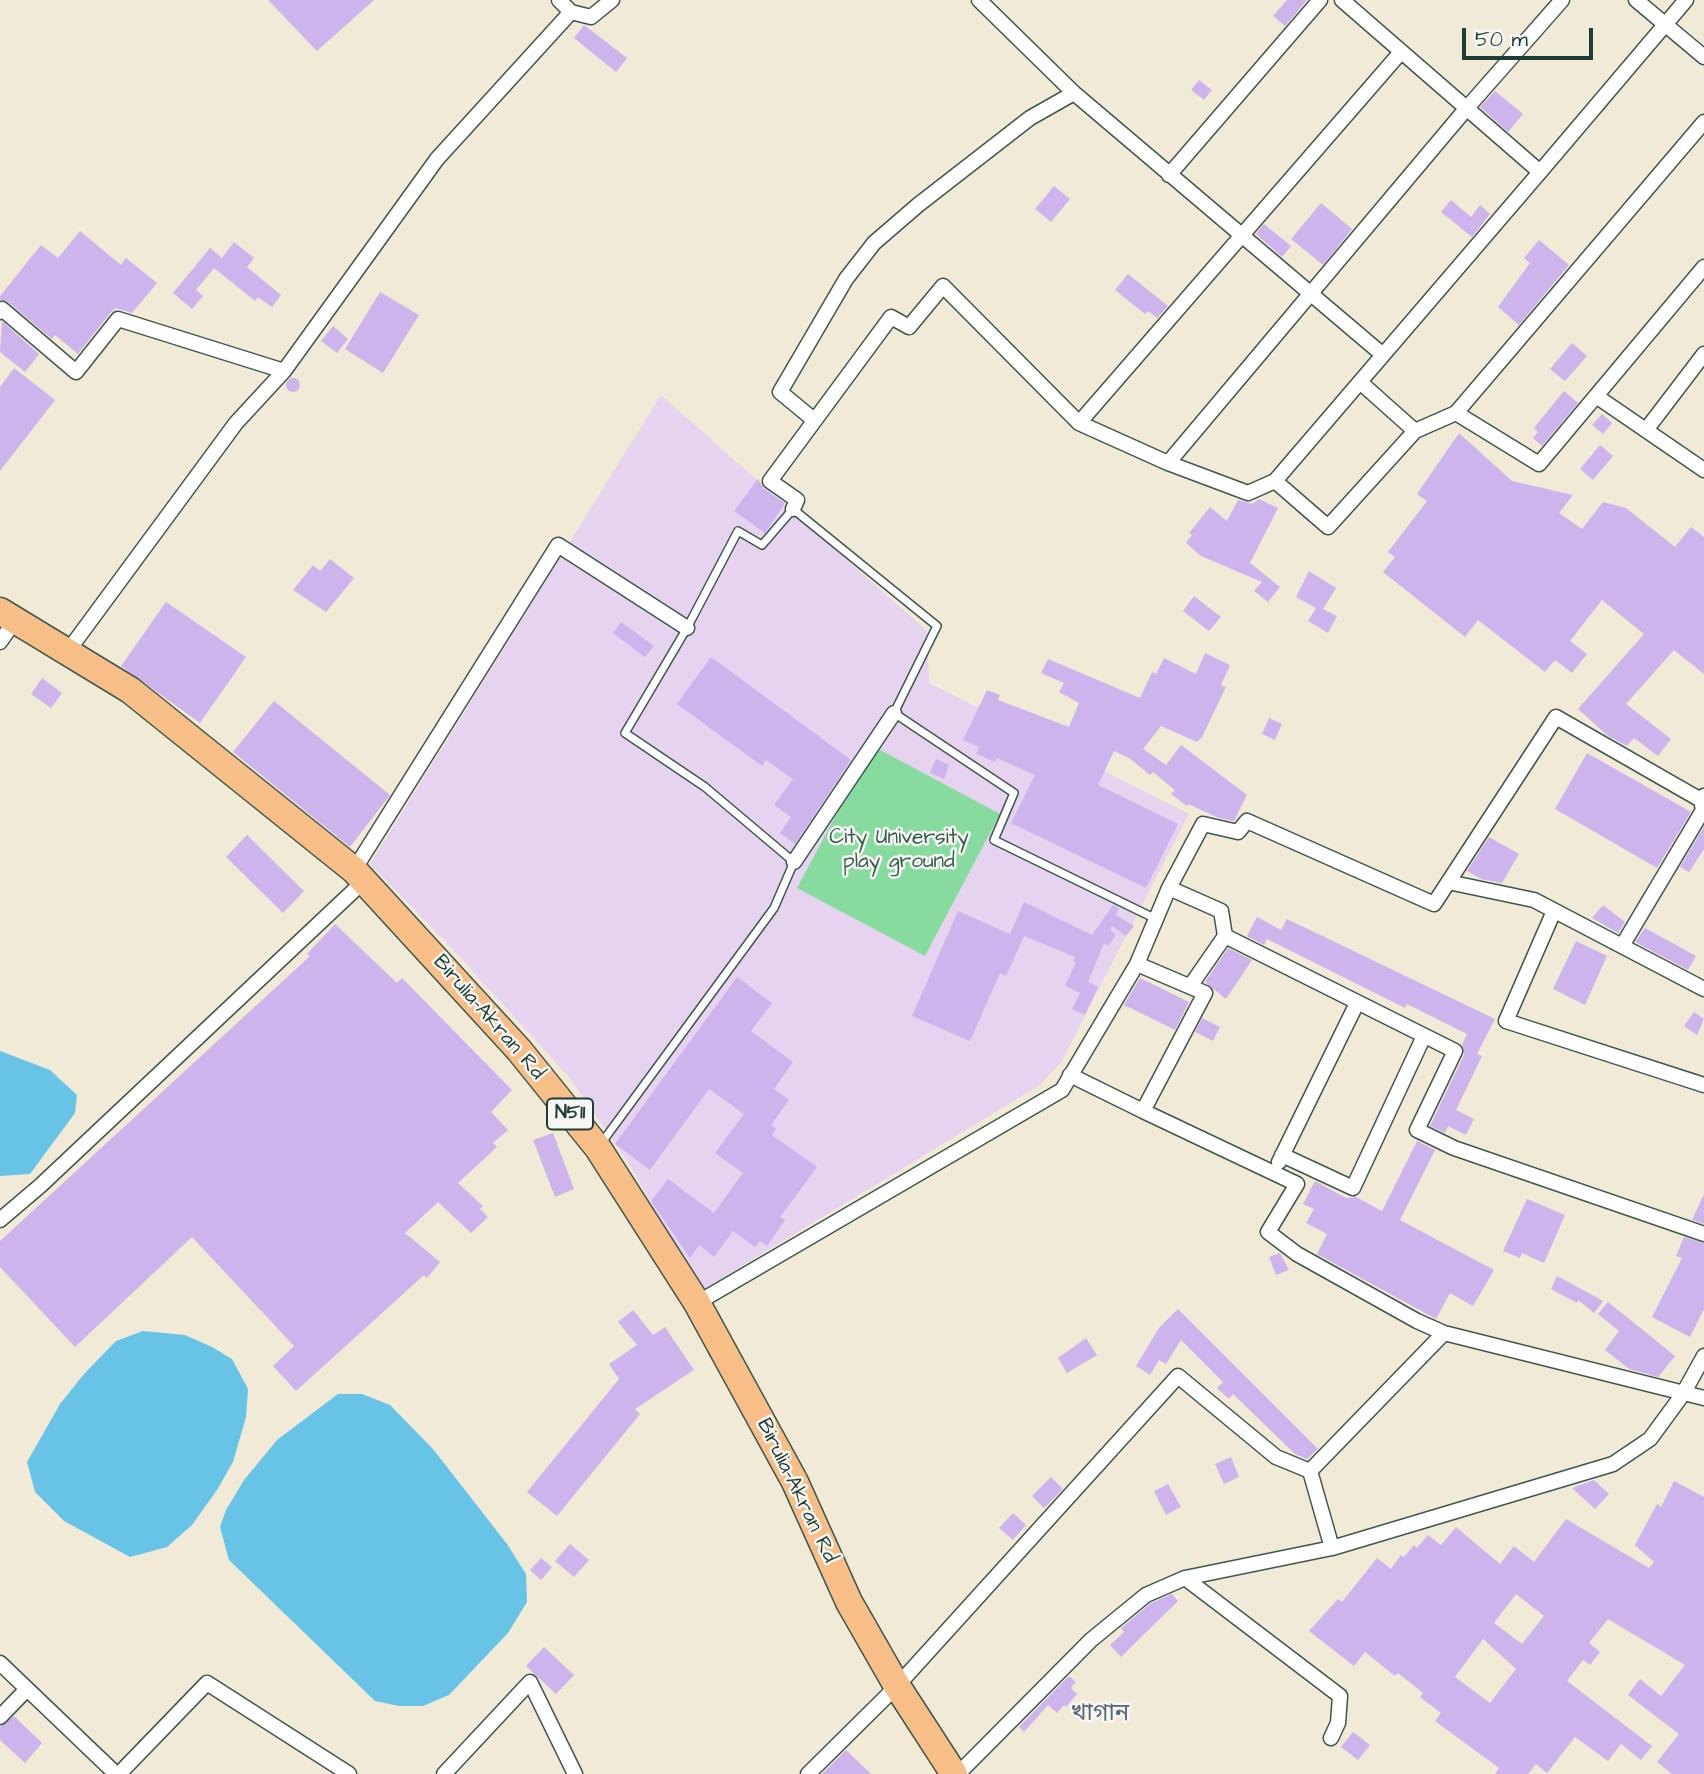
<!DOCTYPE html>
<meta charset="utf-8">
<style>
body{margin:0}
#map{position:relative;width:1704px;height:1774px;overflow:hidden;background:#f1ead7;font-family:"Architects Daughter",sans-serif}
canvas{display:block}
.scale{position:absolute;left:1462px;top:28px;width:131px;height:32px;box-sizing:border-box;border:4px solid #1f3d34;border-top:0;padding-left:9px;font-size:21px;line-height:24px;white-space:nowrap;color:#1f3d34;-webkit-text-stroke:5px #f6f6f2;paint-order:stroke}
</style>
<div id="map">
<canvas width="1704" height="1774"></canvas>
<div class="scale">50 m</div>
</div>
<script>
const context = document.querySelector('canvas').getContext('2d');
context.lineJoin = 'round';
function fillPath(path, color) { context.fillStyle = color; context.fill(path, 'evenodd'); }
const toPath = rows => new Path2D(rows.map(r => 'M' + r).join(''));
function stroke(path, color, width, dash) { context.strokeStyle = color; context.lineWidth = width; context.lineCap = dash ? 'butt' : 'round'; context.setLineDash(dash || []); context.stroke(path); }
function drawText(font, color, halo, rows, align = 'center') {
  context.font = font + ' "Architects Daughter","Noto Sans Bengali",sans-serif'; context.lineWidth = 5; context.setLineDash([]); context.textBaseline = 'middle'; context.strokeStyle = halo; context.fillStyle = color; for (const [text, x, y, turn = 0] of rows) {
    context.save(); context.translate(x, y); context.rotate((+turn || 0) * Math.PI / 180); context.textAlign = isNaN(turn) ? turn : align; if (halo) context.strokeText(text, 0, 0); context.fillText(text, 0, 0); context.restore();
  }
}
fillPath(toPath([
 [661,395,927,631,929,683,1189,814,1061,1062,1040,1085,699,1292,633,1170,569,1077,447,943,370,864]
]), '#e6d3f0');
fillPath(toPath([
 [873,746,1000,814,925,956,797,888]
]), '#87db9e');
fillPath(toPath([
 [0,1051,50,1070,77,1095,75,1113,30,1174,0,1176],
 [143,1331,185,1335,212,1347,232,1359,248,1389,246,1417,233,1462,217,1490,192,1525,167,1547,130,1557,64,1521,35,1492,27,1462,60,1404,84,1374,116,1341],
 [338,1394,362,1394,390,1405,433,1449,507,1544,526,1574,527,1602,508,1633,449,1695,423,1706,399,1706,375,1701,229,1560,220,1527,226,1510,244,1480,277,1440]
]), '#68c4e6');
fillPath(toPath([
 [268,0,374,0,317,51],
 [1287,0,1307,0,1285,26,1273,16],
 [584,25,627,58,616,72,574,38],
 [1199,80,1212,90,1204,100,1191,90],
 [1495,91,1523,114,1508,132,1480,107],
 [1054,186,1070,199,1051,222,1035,209],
 [1451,200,1471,217,1480,205,1490,214,1472,237,1441,212],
 [1321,203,1352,229,1323,265,1291,239],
 [1264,224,1291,246,1282,257,1256,234],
 [80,231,121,265,126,258,157,283,132,313,116,308,111,312,78,354,55,335,52,339,8,302,0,300,0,296,41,245,58,258],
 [1539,240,1569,265,1519,325,1498,307,1530,263,1524,258],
 [234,242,254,258,247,267,281,295,272,307,258,297,255,301,214,268,196,290,203,296,192,309,173,293,210,248,222,258],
 [1128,274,1168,306,1157,318,1148,311,1145,314,1115,290],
 [380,292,419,315,383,373,345,349],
 [2,321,39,354,25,372,0,352],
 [333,326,348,339,337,353,321,341],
 [1572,343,1587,356,1565,381,1550,369],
 [14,368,55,400,0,471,0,387],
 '286 385a7 7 0 1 1 14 0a7 7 0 1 1-14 0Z',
 [1564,391,1578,403,1542,446,1533,438,1538,432,1534,428],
 [1602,414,1612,423,1603,434,1592,425],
 [1459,433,1512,481,1573,495,1559,513,1582,529,1603,502,1626,508,1675,547,1691,527,1704,537,1704,674,1674,650,1626,704,1671,739,1658,756,1634,738,1627,746,1608,736,1578,709,1644,634,1602,600,1570,641,1587,654,1572,673,1555,660,1545,672,1478,620,1465,637,1383,572,1395,557,1388,552,1427,501,1417,494],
 [1600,445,1613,456,1593,480,1580,469],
 [758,479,764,489,785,503,765,533,734,511],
 [1259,499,1278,508,1250,563,1280,587,1268,602,1254,591,1262,582,1201,556,1186,543,1192,535,1189,533,1210,507,1227,521,1238,500,1252,504],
 [330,559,354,578,326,612,293,590,313,565,320,571],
 [1309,571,1336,588,1323,609,1337,616,1328,633,1308,621,1316,608,1296,597],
 [1194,596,1221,617,1209,631,1183,611],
 [166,602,246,657,200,723,121,666],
 [621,622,654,646,645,657,613,633],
 [1205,653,1230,665,1221,685,1226,687,1202,737,1197,742,1161,726,1143,749,1166,765,1181,745,1247,795,1234,821,1219,818,1188,804,1187,806,1171,794,1175,790,1153,772,1150,775,1129,758,1114,751,1098,785,1178,824,1146,888,1011,823,1035,775,997,758,995,762,976,754,979,747,963,740,987,690,1000,695,998,700,1069,727,1079,703,1059,692,1064,683,1041,673,1048,659,1140,698,1152,672,1156,674,1164,658,1196,674],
 [711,657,851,760,795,844,780,833,791,817,774,805,793,779,766,760,762,766,677,704],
 [42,678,62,693,51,708,31,694],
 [274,701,390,795,350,847,233,752],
 [1269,718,1282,724,1275,740,1262,734],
 [1587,753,1691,812,1657,868,1555,809],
 [936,759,949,765,944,779,930,773],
 [1704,827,1704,849,1689,872,1680,867],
 [247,835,304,891,283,913,226,857],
 [1489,837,1519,854,1502,883,1481,879,1467,871],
 [1024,902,1092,935,1113,905,1119,908,1116,915,1134,926,1126,936,1112,926,1110,930,1116,935,1108,946,1104,943,1088,982,1098,987,1085,1015,1072,1009,1080,993,1065,986,1076,962,1073,961,1075,957,1024,936,1006,976,1000,973,970,1041,912,1016,958,911,1010,934],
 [1603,905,1625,922,1618,933,1592,918],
 [1257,917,1281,930,1287,919,1495,1019,1477,1054,1482,1056,1456,1110,1474,1119,1466,1135,1448,1126,1445,1133,1430,1126,1464,1055,1462,1045,1467,1034,1407,1004,1405,1008,1267,939,1264,945,1247,936],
 [335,924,397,983,402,978,512,1090,491,1112,508,1130,493,1143,497,1147,458,1183,483,1206,480,1209,488,1217,471,1233,438,1202,405,1233,440,1262,427,1278,424,1275,296,1391,273,1366,294,1346,192,1237,75,1347,0,1267,0,1241,310,956,307,954],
 [1645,928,1696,956,1688,970,1635,942],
 [1576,941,1607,956,1585,1005,1553,989],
 [1228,948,1252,960,1226,999,1205,982],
 [737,977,772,1003,751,1031,793,1062,774,1089,789,1100,771,1125,776,1129,772,1135,817,1167,780,1217,785,1220,767,1246,760,1241,755,1247,733,1231,714,1257,699,1245,690,1258,651,1201,668,1179,714,1213,743,1173,715,1153,744,1114,709,1089,650,1170,615,1144],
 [1140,978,1189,1002,1175,1030,1124,1005],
 [1694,1012,1704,1019,1697,1035,1684,1026],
 [1202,1018,1220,1027,1213,1041,1195,1032],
 [553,1133,574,1189,555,1197,533,1140],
 [1417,1141,1435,1150,1400,1220,1494,1270,1473,1306,1450,1293,1436,1319,1317,1254,1327,1234,1306,1223,1314,1209,1303,1204,1315,1181,1346,1198,1356,1197,1382,1211],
 [1704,1194,1704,1224,1692,1220],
 [1527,1199,1565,1215,1544,1263,1522,1253,1520,1258,1503,1251],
 [1684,1237,1704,1243,1704,1309,1690,1337,1652,1317,1682,1258,1676,1256],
 [1280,1253,1289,1270,1276,1275,1269,1257],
 [1557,1276,1583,1290,1603,1301,1594,1313,1578,1300,1577,1303,1551,1289],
 [1608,1302,1675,1356,1658,1377,1629,1369,1605,1350,1619,1331,1598,1314],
 [1178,1309,1318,1449,1307,1459,1295,1454,1233,1394,1229,1399,1217,1388,1223,1382,1181,1340,1166,1364,1159,1360,1150,1375,1136,1366,1159,1328],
 [633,1310,653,1335,665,1327,694,1370,635,1409,640,1414,557,1516,527,1492,619,1379,609,1364,637,1345,618,1322],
 [1086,1338,1097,1355,1067,1373,1058,1358],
 [1231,1457,1239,1477,1224,1484,1215,1464],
 [1051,1477,1063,1489,1044,1508,1032,1496],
 [1594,1480,1609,1494,1595,1509,1572,1488],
 [1674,1481,1704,1497,1704,1774,1672,1774,1657,1762,1679,1734,1628,1695,1640,1679,1661,1696,1685,1665,1608,1619,1589,1643,1600,1652,1590,1665,1583,1660,1567,1681,1652,1746,1641,1760,1621,1744,1608,1761,1575,1737,1547,1773,1536,1764,1528,1774,1495,1774,1499,1768,1435,1721,1441,1713,1420,1697,1423,1693,1398,1673,1395,1676,1365,1652,1354,1666,1309,1631,1338,1599,1342,1602,1377,1558,1391,1569,1401,1555,1404,1557,1414,1545,1417,1548,1428,1535,1441,1545,1456,1527,1500,1564,1514,1546,1534,1562,1566,1519,1649,1568,1654,1562,1635,1545,1657,1504,1661,1507],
 [1516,1594,1544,1616,1522,1644,1494,1623],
 [1483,1639,1516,1669,1490,1703,1455,1677],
 [1168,1484,1181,1507,1166,1515,1154,1491],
 [1013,1513,1026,1525,1013,1540,999,1528],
 [570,1544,589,1560,574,1577,555,1561],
 [541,1558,552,1567,541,1580,530,1570],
 [1172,1594,1178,1601,1121,1657,1110,1645,1124,1632,1121,1628,1151,1603],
 [544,1647,574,1675,556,1694,526,1666],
 [1069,1676,1076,1682,1071,1688,1077,1694,1066,1707,1064,1705,1057,1713,1048,1705,1024,1732,1019,1727],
 [14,1716,42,1743,25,1763,0,1740,0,1727],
 [1353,1732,1370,1745,1358,1760,1341,1747],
 [846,1750,871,1774,822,1774]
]), '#cdb4ed');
const lane = toPath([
 [600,1145,774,908,794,862,705,787,625,733,687,628,738,531,762,545,793,509,937,626,894,713,1014,793,994,840,1156,919]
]);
const street = toPath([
 [559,0,571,12],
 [979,0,1074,93,1383,355,1540,172,1342,0],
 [1636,0,1704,57],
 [1704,122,1456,413,1539,464,1704,267],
 [1540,172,1686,0],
 [1169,175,1320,0],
 [0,312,2,309,76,372,118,319,284,371],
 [1360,382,1415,431],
 [1596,396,1704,470],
 [814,420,780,392,846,279,874,243,918,205,1030,118,1074,93],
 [1079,423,1401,52],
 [1646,430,1704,354],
 [1168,463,1466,109,1562,0],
 [1275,481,1328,527,1415,431,1456,413],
 [793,509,797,500,770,481,891,317,909,327,943,286,1079,423,1168,463,1248,493,1275,481,1383,355],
 [0,642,16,619],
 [68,651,236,423,284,371,437,159,571,12,591,17,612,0],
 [794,862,894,713],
 [354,870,558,545,687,628],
 [1448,882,1534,900,1704,989],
 [1169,888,1221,911,1225,936],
 [1554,911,1506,1021,1704,1085],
 [1622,946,1703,810,1701,800],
 [1191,985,1225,936,1455,1051,1417,1130,1454,1148,1704,1234],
 [1070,1075,1143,1111,1205,993,1137,964],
 [1143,1111,1297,1184,1268,1232,1297,1254,1417,1321,1444,1333,1704,1398],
 [1282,1155,1353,1188,1424,1036],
 [1279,1162,1357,1003],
 [0,1220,40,1186,364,881],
 [697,1303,1062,1090,1137,964,1169,888,1203,824,1238,832,1247,821,1434,904,1556,717,1701,800,1704,796],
 [1310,1471,1444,1333],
 [1185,1578,1340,1696,1338,1723,1331,1738],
 [0,1663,116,1774],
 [0,1717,27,1689],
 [119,1774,207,1683,349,1774],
 [444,1774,530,1682,575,1774],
 [808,1774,897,1686,1178,1376,1276,1457,1310,1471,1332,1548],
 [958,1774,1091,1640,1146,1595,1185,1578,1332,1548,1613,1464,1650,1439,1683,1394,1704,1356]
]);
const highway = toPath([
 [0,611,130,690,354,870,519,1050,598,1148,697,1303,795,1482,849,1602,897,1686,954,1774]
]);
stroke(lane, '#3e574c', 10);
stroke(street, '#3e574c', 17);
stroke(highway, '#3e574c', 29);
stroke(lane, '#fff', 7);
stroke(street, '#fff', 14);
stroke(highway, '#f7be87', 26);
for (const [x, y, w] of [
 [570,1114,46]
]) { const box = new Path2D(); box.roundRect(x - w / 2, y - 15.5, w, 31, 5); context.fillStyle = '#f6f6f2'; context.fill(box); stroke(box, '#1f3d34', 2); }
drawText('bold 19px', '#1f3d34', null, [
 ["N511",570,1114]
]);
drawText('21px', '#345d49', '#f6f6f2', [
 ["City University",899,839],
 ["play ground",899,863]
]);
drawText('21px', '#1f3d34', '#f6f6f2', [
 ["Birulia-Akran Rd",488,1018,49],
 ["Birulia-Akran Rd",796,1491,64]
]);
drawText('24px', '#5c6775', '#f6f6f2', [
 ["খাগান",1100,1715]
]);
</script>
